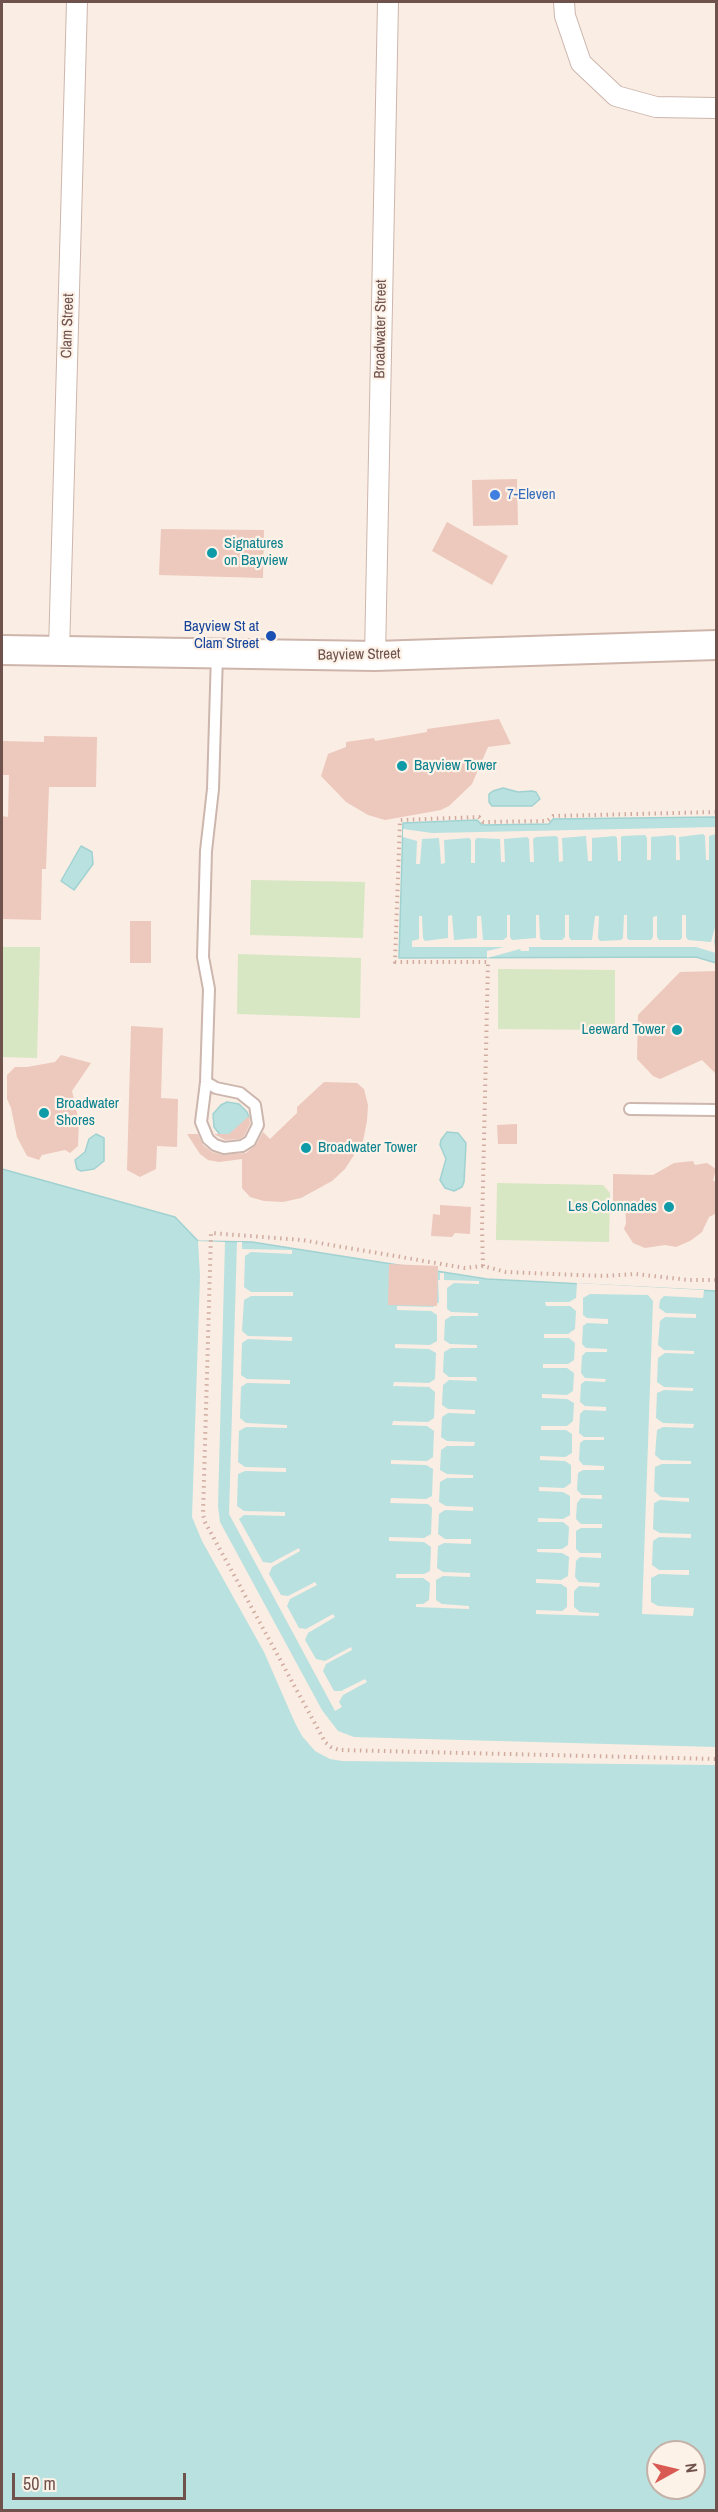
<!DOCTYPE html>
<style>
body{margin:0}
#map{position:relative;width:718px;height:2512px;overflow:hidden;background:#faede3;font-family:"Archivo Narrow",sans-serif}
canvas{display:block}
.frame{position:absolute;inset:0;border:3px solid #6f524b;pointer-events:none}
.north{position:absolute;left:646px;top:2440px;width:60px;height:60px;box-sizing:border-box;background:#fdf2e8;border:2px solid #c4b2a9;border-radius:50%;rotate:82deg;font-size:16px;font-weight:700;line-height:24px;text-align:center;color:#6f524b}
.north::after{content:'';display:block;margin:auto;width:21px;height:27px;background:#d95a52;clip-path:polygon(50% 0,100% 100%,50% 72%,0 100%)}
.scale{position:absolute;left:12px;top:2473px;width:174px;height:27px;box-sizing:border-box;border:3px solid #6f524b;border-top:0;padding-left:8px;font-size:18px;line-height:21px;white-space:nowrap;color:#6f524b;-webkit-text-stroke:4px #fdf2e8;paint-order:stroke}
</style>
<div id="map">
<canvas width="718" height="2512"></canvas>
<div class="frame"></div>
<div class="north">N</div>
<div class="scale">50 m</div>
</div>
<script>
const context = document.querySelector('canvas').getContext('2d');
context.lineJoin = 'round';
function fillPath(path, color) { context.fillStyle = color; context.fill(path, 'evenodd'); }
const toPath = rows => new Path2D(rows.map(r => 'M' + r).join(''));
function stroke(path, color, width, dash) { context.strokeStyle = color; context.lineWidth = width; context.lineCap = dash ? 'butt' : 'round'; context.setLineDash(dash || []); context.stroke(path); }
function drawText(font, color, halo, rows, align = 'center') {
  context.font = font + ' "Archivo Narrow",sans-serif'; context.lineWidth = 4.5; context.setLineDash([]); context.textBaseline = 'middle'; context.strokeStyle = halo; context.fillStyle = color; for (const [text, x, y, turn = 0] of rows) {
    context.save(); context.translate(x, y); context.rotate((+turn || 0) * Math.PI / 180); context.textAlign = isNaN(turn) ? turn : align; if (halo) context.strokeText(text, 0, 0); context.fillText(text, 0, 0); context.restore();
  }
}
fillPath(toPath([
 [251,880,365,882,363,938,250,935],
 [2,947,40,947,37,1058,2,1057],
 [238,954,361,958,360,1018,237,1014],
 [498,969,615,970,615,1030,498,1029],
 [497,1183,603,1185,610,1193,609,1242,496,1240]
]), '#d7e6c3');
const water = toPath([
 [503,788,518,792,532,791,536,792,540,799,532,806,492,806,489,802,489,794,493,791,503,788],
 [716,817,716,963,696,957,399,958,403,823,477,820,482,825,549,824,553,819,716,817],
 [81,846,92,852,93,864,74,890,61,881,81,846],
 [227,1102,239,1104,247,1112,249,1117,244,1133,221,1136,214,1127,213,1114,221,1105,227,1102],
 [447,1132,458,1133,466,1143,464,1182,462,1187,454,1191,445,1188,440,1180,446,1159,440,1145,441,1140,447,1132],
 [96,1134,104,1138,104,1161,94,1169,81,1171,77,1169,75,1160,85,1152,89,1139,96,1134],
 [2,1169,175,1217,198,1241,252,1242,487,1279,716,1291,716,2510,2,2510,2,1169],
 [658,2452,694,2452,694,2488,658,2488,658,2452]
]);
fillPath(water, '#b9e1e0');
stroke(water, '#a0d2d2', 1.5);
fillPath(toPath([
 [716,827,716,834,709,836,709,860,706,860,705,836,703,834,679,837,680,860,676,860,676,837,673,835,651,837,651,860,647,860,647,838,645,835,623,836,621,837,621,861,618,861,617,838,615,836,592,838,592,861,588,861,586,836,562,838,563,861,559,862,558,838,556,836,536,837,533,839,534,862,530,862,529,839,527,837,504,839,505,862,501,862,500,839,477,838,475,840,475,863,471,863,471,840,469,838,444,840,445,863,441,864,439,838,422,839,420,864,416,864,417,841,403,837,403,829,432,833],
 [452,915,454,940,477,938,477,916,481,916,483,940,503,940,507,937,507,915,510,915,510,937,512,940,536,938,536,915,539,915,540,938,542,940,562,940,565,937,565,915,569,915,569,937,571,940,592,940,595,916,599,916,598,938,600,941,621,940,623,938,624,915,627,915,627,938,629,940,651,940,653,937,653,917,657,916,657,937,659,940,680,940,682,938,682,915,686,915,686,937,688,940,711,942,716,924,714,942,716,953,696,947,529,947,529,951,521,951,520,949,487,958,487,951,504,947,412,947,412,941,419,939,419,916,422,916,423,938,425,941,448,938,448,916],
 [198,1241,225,1242,218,1506,220,1522,322,1710,338,1731,354,1737,716,1747,716,1765,342,1761,330,1759,315,1751,302,1736,295,1723,264,1652,202,1541,192,1517,200,1276],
 [237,1242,242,1242,242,1249,292,1250,292,1254,251,1252,245,1256,244,1287,251,1292,293,1292,293,1296,251,1296,244,1300,242,1331,248,1336,292,1337,292,1341,248,1339,242,1343,241,1375,247,1379,290,1380,290,1384,247,1383,241,1387,240,1418,246,1423,287,1425,287,1428,246,1427,239,1431,238,1462,245,1467,286,1468,286,1472,245,1471,238,1474,237,1506,244,1511,285,1512,285,1516,244,1515,239,1519,263,1562,271,1563,299,1548,300,1551,272,1567,269,1574,281,1595,288,1596,315,1582,317,1585,290,1599,287,1606,299,1628,306,1629,333,1614,335,1617,308,1633,305,1640,316,1659,325,1661,351,1647,352,1650,326,1664,323,1671,334,1691,341,1691,365,1679,367,1682,343,1695,339,1702,342,1707,335,1711,229,1514],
 [440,1273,444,1273,444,1280,479,1281,479,1284,454,1283,447,1288,447,1309,451,1312,478,1313,478,1316,451,1316,445,1320,444,1340,450,1344,477,1345,477,1348,451,1348,444,1352,443,1372,449,1377,476,1377,477,1381,449,1380,443,1385,442,1405,448,1409,475,1410,475,1414,448,1413,442,1417,441,1437,447,1441,475,1442,474,1446,447,1446,441,1450,440,1470,447,1474,473,1475,473,1478,447,1478,440,1482,439,1502,446,1506,473,1507,473,1511,445,1510,439,1514,438,1534,445,1539,471,1539,471,1544,444,1543,438,1546,437,1568,443,1572,470,1573,470,1577,443,1576,436,1580,436,1600,442,1604,469,1606,469,1609,416,1607,416,1604,423,1604,429,1600,430,1583,423,1578,396,1578,396,1574,424,1574,430,1571,431,1547,424,1542,389,1541,389,1537,424,1538,431,1534,432,1508,428,1504,390,1503,391,1498,426,1499,432,1496,433,1469,426,1465,391,1464,391,1460,427,1461,433,1457,434,1431,427,1426,392,1425,393,1421,428,1422,434,1418,435,1392,429,1387,393,1386,394,1382,429,1383,435,1379,436,1353,429,1349,395,1348,395,1344,430,1345,437,1341,437,1315,431,1311,397,1310,397,1306,433,1307,439,1302,438,1280,440,1280],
 [577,1283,704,1290,703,1298,664,1296,660,1300,659,1308,666,1313,696,1314,696,1318,665,1317,660,1321,658,1345,664,1350,694,1351,694,1354,665,1353,658,1358,657,1382,664,1387,693,1388,693,1391,664,1390,657,1393,656,1418,663,1423,694,1424,693,1428,663,1427,657,1430,655,1455,661,1460,691,1461,691,1464,662,1464,655,1467,654,1491,661,1497,689,1498,689,1502,660,1500,654,1503,653,1529,660,1533,691,1534,691,1538,659,1537,653,1541,652,1565,659,1570,689,1570,689,1575,659,1574,651,1578,651,1602,658,1606,694,1608,693,1616,642,1614,653,1301,648,1295,590,1294,583,1298,583,1315,587,1318,608,1319,608,1324,587,1323,583,1326,582,1344,586,1348,607,1349,607,1352,586,1352,582,1356,581,1373,585,1378,606,1379,605,1382,585,1381,581,1384,580,1402,585,1406,606,1407,606,1411,584,1410,580,1414,579,1433,584,1437,604,1437,604,1440,584,1440,580,1443,579,1460,583,1465,604,1466,604,1470,583,1470,578,1473,577,1490,582,1495,602,1495,602,1499,581,1498,577,1503,576,1519,581,1524,602,1524,602,1528,581,1528,576,1531,576,1549,580,1553,601,1553,601,1558,580,1557,576,1561,575,1577,579,1582,600,1583,599,1587,579,1586,574,1591,574,1607,580,1612,599,1613,599,1616,536,1614,536,1610,562,1611,567,1607,567,1588,561,1584,536,1583,536,1579,561,1580,568,1576,569,1557,562,1553,537,1552,537,1549,562,1549,568,1545,569,1527,563,1522,538,1522,538,1518,563,1519,570,1515,570,1496,563,1492,539,1491,539,1487,564,1488,571,1483,571,1465,565,1461,540,1460,540,1456,565,1457,572,1453,572,1434,566,1430,541,1430,541,1426,567,1426,573,1421,574,1403,567,1399,542,1398,542,1394,567,1395,573,1391,574,1373,567,1368,543,1368,543,1364,568,1364,574,1360,575,1343,569,1338,544,1338,544,1334,568,1334,575,1329,576,1311,570,1306,546,1306,545,1302,569,1302,576,1298]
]), '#faede3');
fillPath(toPath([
 [517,479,518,525,473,526,472,480],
 [447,522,508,556,492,585,432,551],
 [161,529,264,530,263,578,159,575],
 [499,719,511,744,488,747,472,784,449,806,441,810,385,820,368,815,346,802,321,776,328,754,346,747,346,742,374,738,375,741,427,732,427,729],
 [44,736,97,737,96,787,49,787,46,869,42,869,41,920,2,919,2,816,8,817,9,775,2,775,2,741,44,742],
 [130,921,151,921,151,963,130,963],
 [717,971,717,1075,702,1060,660,1079,653,1076,637,1059,638,1015,680,972],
 [131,1026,163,1028,161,1098,178,1099,177,1147,157,1146,156,1169,140,1177,127,1170],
 [61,1055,91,1063,72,1091,79,1122,78,1146,70,1153,65,1150,42,1155,39,1160,27,1156,17,1137,11,1108,7,1099,7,1075,15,1067,27,1067,55,1062],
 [324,1082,357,1083,364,1089,368,1105,367,1121,363,1141,345,1169,332,1181,301,1198,283,1202,264,1201,250,1197,242,1188,242,1159,219,1162,208,1160,200,1154,187,1134,198,1134,203,1145,212,1152,222,1155,246,1153,256,1145,263,1132,270,1139,297,1113,297,1107],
 [249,1116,250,1124,244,1136,239,1139,225,1140,214,1134,229,1134],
 [517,1124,517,1144,498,1144,497,1125],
 [693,1161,695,1165,707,1163,716,1169,713,1180,717,1184,717,1213,709,1217,702,1232,690,1241,676,1247,665,1245,645,1248,633,1243,624,1229,626,1223,625,1204,613,1203,613,1174,653,1175,674,1163],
 [440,1205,471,1207,470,1234,455,1233,452,1237,431,1236,433,1214,440,1215],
 [389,1264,438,1266,437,1306,388,1305]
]), '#edc8bd');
const lane = toPath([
 [206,1082,216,1088,240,1093,255,1105,258,1125,250,1141,242,1146,224,1148,215,1145,208,1139,201,1122,206,1082,209,989,203,957,206,851,213,789,217,654],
 [630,1109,716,1110]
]);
const street = toPath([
 [564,2,565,16,581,63,616,96,656,107,716,108],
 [59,651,77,2],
 [375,656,388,2]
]);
const secondary = toPath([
 [2,650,375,656,716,645]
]);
stroke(lane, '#ccb6ad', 14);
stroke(street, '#ccb6ad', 22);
stroke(secondary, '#ceb5ab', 32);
stroke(toPath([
 [716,812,553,816,547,821,483,822,479,817,400,820,395,962,488,962,482,1229,483,1266,506,1272,604,1276,635,1274,689,1280,716,1280],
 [483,1266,465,1268,302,1240,211,1233,203,1515,205,1522,325,1742,331,1747,339,1750,716,1759]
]), '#d1aba0', 4, [1.5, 4.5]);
stroke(lane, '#fff', 10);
stroke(street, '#fff', 20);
stroke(secondary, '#fff', 28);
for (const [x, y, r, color] of [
 [495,495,6,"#3f7fe0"],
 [212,553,6,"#0f9aa8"],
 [271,636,6,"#1a4fb4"],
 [402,766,6,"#0f9aa8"],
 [677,1030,6,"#0f9aa8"],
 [44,1113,6,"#0f9aa8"],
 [306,1148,6,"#0f9aa8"],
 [669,1207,6,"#0f9aa8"]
]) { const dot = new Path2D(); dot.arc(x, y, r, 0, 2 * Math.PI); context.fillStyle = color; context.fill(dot); stroke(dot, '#fdf2e8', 2); }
drawText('15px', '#6f524b', '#fdf2e8', [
 ["Clam Street",68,326,-88],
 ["Broadwater Street",381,329,-89],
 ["Bayview Street",359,655,-1]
]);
drawText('15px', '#366cbe', '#fdf2e8', [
 ["7-Eleven",507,495]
], 'left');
drawText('15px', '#0d838f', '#fdf2e8', [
 ["Signatures",224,544],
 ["on Bayview",224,561],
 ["Bayview Tower",414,766],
 ["Leeward Tower",665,1030,"right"],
 ["Broadwater",56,1104],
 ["Shores",56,1121],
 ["Broadwater Tower",318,1148],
 ["Les Colonnades",657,1207,"right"]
], 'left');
drawText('15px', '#164399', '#fdf2e8', [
 ["Bayview St at",259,627],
 ["Clam Street",259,644]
], 'right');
</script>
